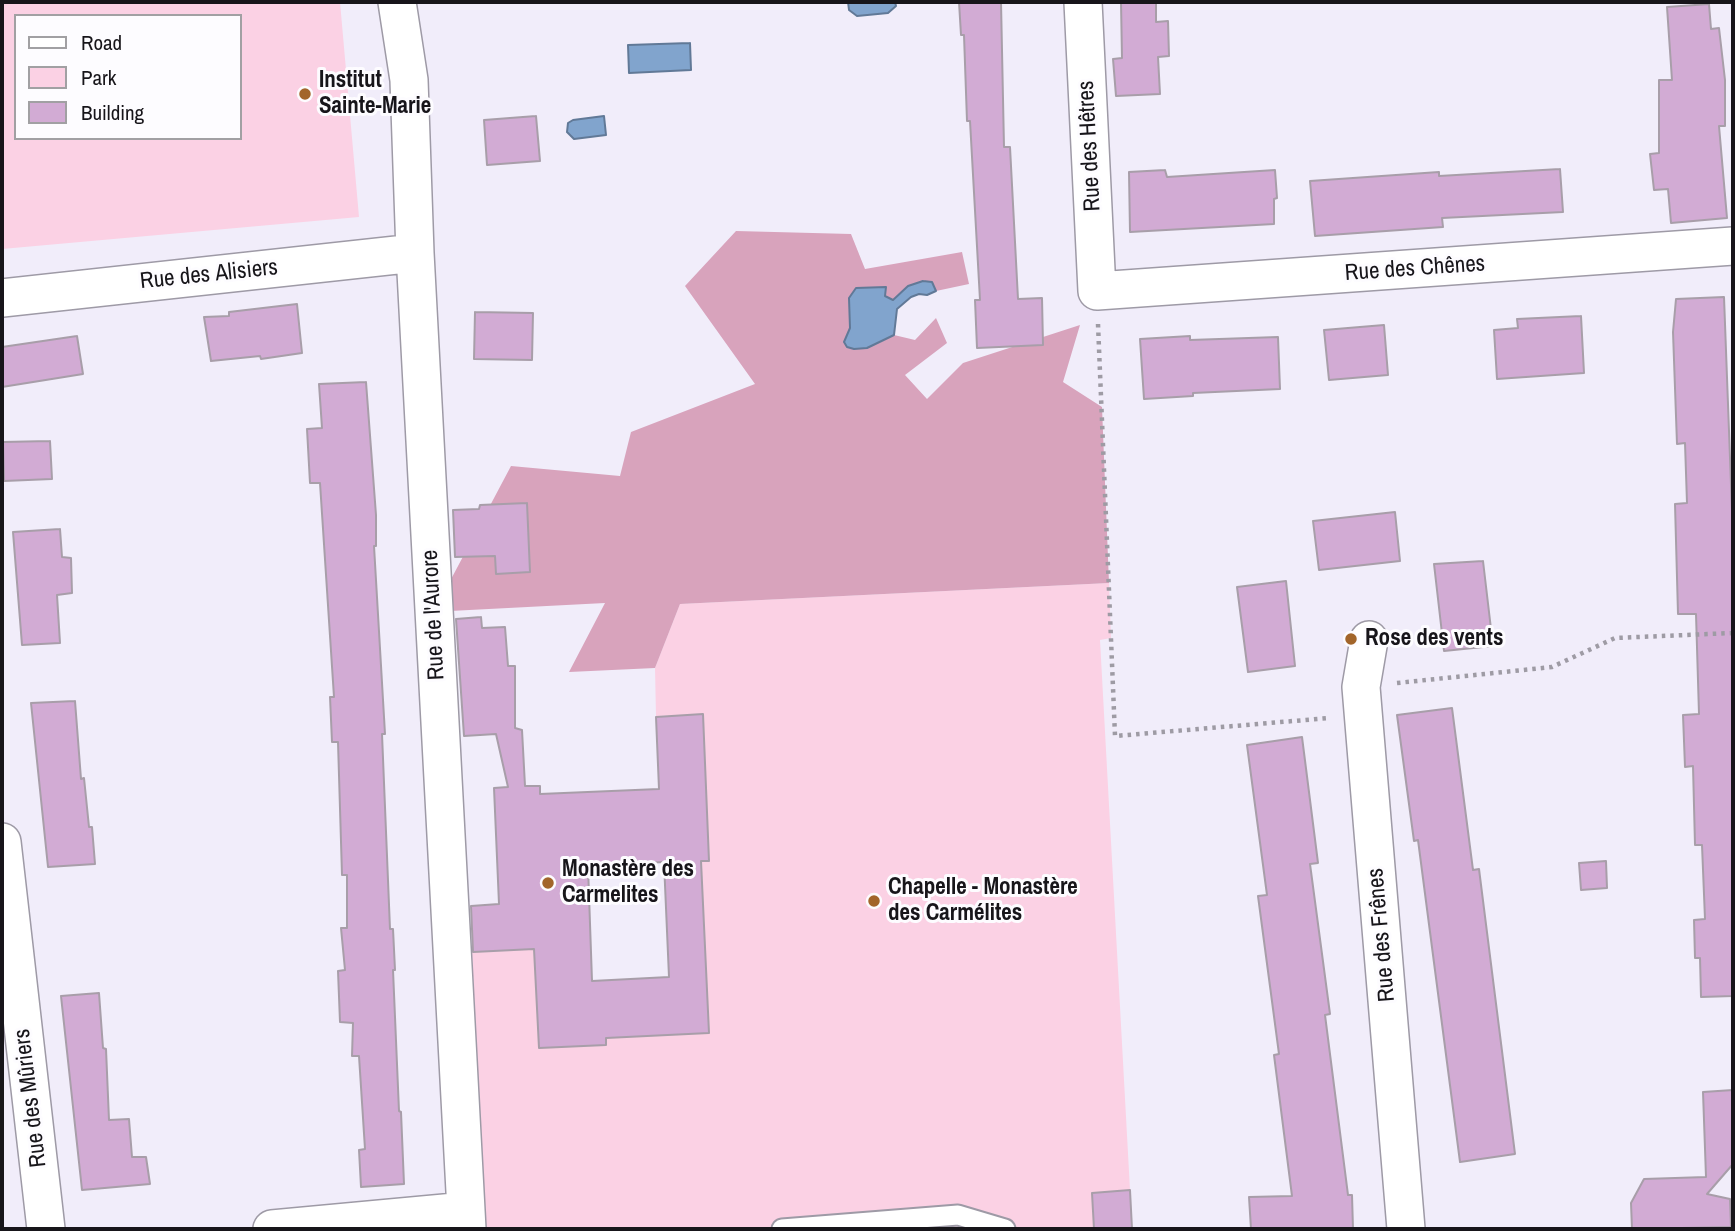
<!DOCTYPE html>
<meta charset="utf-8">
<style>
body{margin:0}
#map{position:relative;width:1735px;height:1231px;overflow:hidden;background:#f1edfa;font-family:"Archivo Narrow",sans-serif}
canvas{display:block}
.frame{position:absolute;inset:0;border:4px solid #17151a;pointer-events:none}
.legend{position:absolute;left:14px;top:14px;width:228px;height:126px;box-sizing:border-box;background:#fdfcff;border:2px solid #a1a0a3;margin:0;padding:9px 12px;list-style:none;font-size:21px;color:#17151a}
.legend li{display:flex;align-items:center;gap:14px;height:35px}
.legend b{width:35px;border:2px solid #a1a0a3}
</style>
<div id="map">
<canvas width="1735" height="1231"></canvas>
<div class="frame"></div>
<ul class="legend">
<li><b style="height:9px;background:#fff"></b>Road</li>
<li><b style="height:19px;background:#fbd1e4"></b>Park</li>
<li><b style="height:19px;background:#d2abd4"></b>Building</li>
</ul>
</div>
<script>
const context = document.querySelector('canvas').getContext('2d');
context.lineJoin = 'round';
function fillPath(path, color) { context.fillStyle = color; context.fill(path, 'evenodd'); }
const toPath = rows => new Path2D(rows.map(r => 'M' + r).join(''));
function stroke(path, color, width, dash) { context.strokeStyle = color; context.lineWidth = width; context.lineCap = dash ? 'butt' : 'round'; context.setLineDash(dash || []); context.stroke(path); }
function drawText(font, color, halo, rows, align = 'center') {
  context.font = font + ' "Archivo Narrow",sans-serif'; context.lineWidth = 6; context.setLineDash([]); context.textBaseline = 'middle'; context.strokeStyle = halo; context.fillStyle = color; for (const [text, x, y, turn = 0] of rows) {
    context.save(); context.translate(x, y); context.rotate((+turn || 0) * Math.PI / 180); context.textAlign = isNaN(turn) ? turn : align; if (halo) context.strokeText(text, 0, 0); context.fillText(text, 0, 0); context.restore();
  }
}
fillPath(toPath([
 [2,2,340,2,359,217,2,249],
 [16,16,240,16,240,138,16,138],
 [1109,583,1111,638,1100,640,1130,1190,1092,1193,1094,1229,484,1229,472,952,534,949,606,1045,606,1038,709,1033,701,861,709,861,703,715,656,716,655,668,680,604]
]), '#fbd1e4');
fillPath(toPath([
 [736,231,851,234,865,269,962,252,969,284,936,291,932,282,900,294,893,300,885,296,886,287,857,288,849,298,850,328,844,342,867,348,894,335,915,340,936,318,947,343,905,375,927,399,963,363,1080,325,1063,382,1102,407,1109,583,680,604,655,668,569,672,605,603,450,611,449,583,511,466,620,476,631,432,755,384,685,286]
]), '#d8a3bc');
const water = toPath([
 [848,2,895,2,896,6,888,13,857,16,849,10,848,2],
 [690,43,691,70,629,73,628,45,690,43],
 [604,116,606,135,574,139,567,132,568,123,573,120,604,116],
 [923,281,932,282,936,291,927,295,919,294,911,297,897,309,894,335,867,348,854,349,847,347,844,342,850,328,849,298,856,288,886,287,885,296,893,300,908,286,923,281]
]);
fillPath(water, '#81a4cd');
stroke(water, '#617997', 2);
const building = toPath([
 [959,2,1001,2,1004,147,1010,147,1018,299,1042,298,1043,345,977,348,975,300,980,300,970,121,967,121,964,35,961,35,959,2],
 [1121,2,1156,2,1156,22,1168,21,1169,56,1158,57,1160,94,1116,96,1113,59,1122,58,1121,2],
 [1709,4,1711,29,1719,28,1725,80,1725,126,1719,126,1727,218,1671,223,1668,189,1654,190,1650,154,1659,153,1659,80,1672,80,1667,7,1709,4],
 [536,116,540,161,487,165,484,120,536,116],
 [1560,169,1563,212,1442,218,1443,227,1315,236,1310,181,1439,172,1439,176,1560,169],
 [1165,170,1167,177,1275,170,1277,198,1274,199,1274,224,1130,232,1129,172,1165,170],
 [1724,297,1733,538,1733,996,1701,997,1700,958,1695,958,1694,920,1705,919,1702,845,1695,845,1693,766,1685,767,1683,715,1699,714,1696,614,1678,614,1675,504,1687,503,1685,443,1677,444,1673,332,1676,299,1724,297],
 [297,304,302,353,261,359,260,356,211,361,204,317,229,316,229,312,297,304],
 [475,312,533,313,532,360,474,359,475,312],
 [1581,316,1584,373,1497,379,1494,330,1518,328,1517,319,1581,316],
 [1384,325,1388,375,1329,380,1324,330,1384,325],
 [77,336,83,374,2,387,2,347,77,336],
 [1190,336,1190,340,1278,337,1280,389,1193,393,1193,396,1144,399,1140,339,1190,336],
 [366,382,376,515,376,546,374,546,385,734,382,734,390,929,393,929,395,970,393,970,399,1111,401,1112,404,1184,361,1187,359,1150,365,1149,359,1056,352,1056,353,1023,340,1022,338,971,345,970,341,928,347,928,347,875,342,875,338,742,332,742,330,697,334,697,320,483,310,483,307,429,322,428,319,384,366,382],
 [50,441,52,479,4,481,3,442,50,441],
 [527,503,530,572,496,574,495,556,455,557,453,510,479,509,480,505,527,503],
 [1395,512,1400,561,1319,570,1313,521,1395,512],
 [60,529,62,557,71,558,72,593,57,595,60,643,22,645,13,532,60,529],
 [1483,561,1493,646,1444,651,1434,564,1483,561],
 [1286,581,1295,666,1248,672,1237,587,1286,581],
 [481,617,482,628,505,627,508,666,515,666,515,728,522,730,525,786,540,786,540,794,659,789,656,717,703,714,709,861,701,861,709,1033,606,1038,606,1045,539,1048,534,949,473,952,471,906,499,904,494,788,508,787,496,734,464,736,456,619,481,617],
 [664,862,669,977,592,981,588,866,664,862],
 [75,701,81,779,84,778,89,827,92,827,95,864,48,867,31,703,75,701],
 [1452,708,1473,870,1479,869,1515,1154,1460,1162,1418,840,1414,841,1397,715,1452,708],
 [1302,737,1318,863,1310,864,1330,1014,1325,1015,1348,1195,1352,1195,1353,1229,1251,1229,1249,1197,1292,1196,1274,1055,1279,1054,1258,896,1267,895,1247,745,1302,737],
 [1606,861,1607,888,1581,890,1579,863,1606,861],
 [99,993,103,1048,106,1049,109,1120,129,1119,132,1157,146,1157,150,1184,82,1190,61,996,99,993],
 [1733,1090,1733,1164,1707,1194,1730,1199,1731,1227,1632,1229,1631,1203,1644,1179,1706,1177,1703,1092,1733,1090],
 [1130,1190,1132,1229,1094,1229,1092,1193,1130,1190]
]);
fillPath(building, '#d2abd4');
stroke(building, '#a89ea9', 2);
const service = toPath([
 [782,1229,958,1215,1005,1229]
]);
const minor = toPath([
 [397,2,409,80,415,253,467,1229],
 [1083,2,1097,291,1733,246],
 [2,298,415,253],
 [1369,640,1361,687,1406,1229],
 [2,842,46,1229],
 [272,1229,466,1211]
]);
stroke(service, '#9e9aa6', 23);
stroke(minor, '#9e9aa6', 40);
stroke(toPath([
 [1098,324,1115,736,1329,718],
 [1397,683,1552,667,1615,638,1733,633]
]), '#9e9ba4', 4.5, [3.5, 5]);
stroke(service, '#fff', 19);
stroke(minor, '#fff', 37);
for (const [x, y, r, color] of [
 [305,94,7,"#a2652a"],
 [1351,639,7,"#a2652a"],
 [548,883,7,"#a2652a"],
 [874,901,7,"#a2652a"]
]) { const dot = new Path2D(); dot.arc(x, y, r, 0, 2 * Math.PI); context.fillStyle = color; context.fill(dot); stroke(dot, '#fdfcff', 2.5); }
drawText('bold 23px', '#17151a', '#fdfcff', [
 ["Institut",319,81],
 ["Sainte-Marie",319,107],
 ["Rose des vents",1365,639],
 ["Monastère des",562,870],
 ["Carmelites",562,896],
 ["Chapelle - Monastère",888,888],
 ["des Carmélites",888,914]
], 'left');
drawText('23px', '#17151a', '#fdfcff', [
 ["Rue des Hêtres",1090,146,-93],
 ["Rue des Chênes",1415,269,-4],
 ["Rue des Alisiers",209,275,-6],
 ["Rue de l'Aurore",434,615,-93],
 ["Rue des Frênes",1382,935,-95],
 ["Rue des Mûriers",31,1098,-97]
]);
</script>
